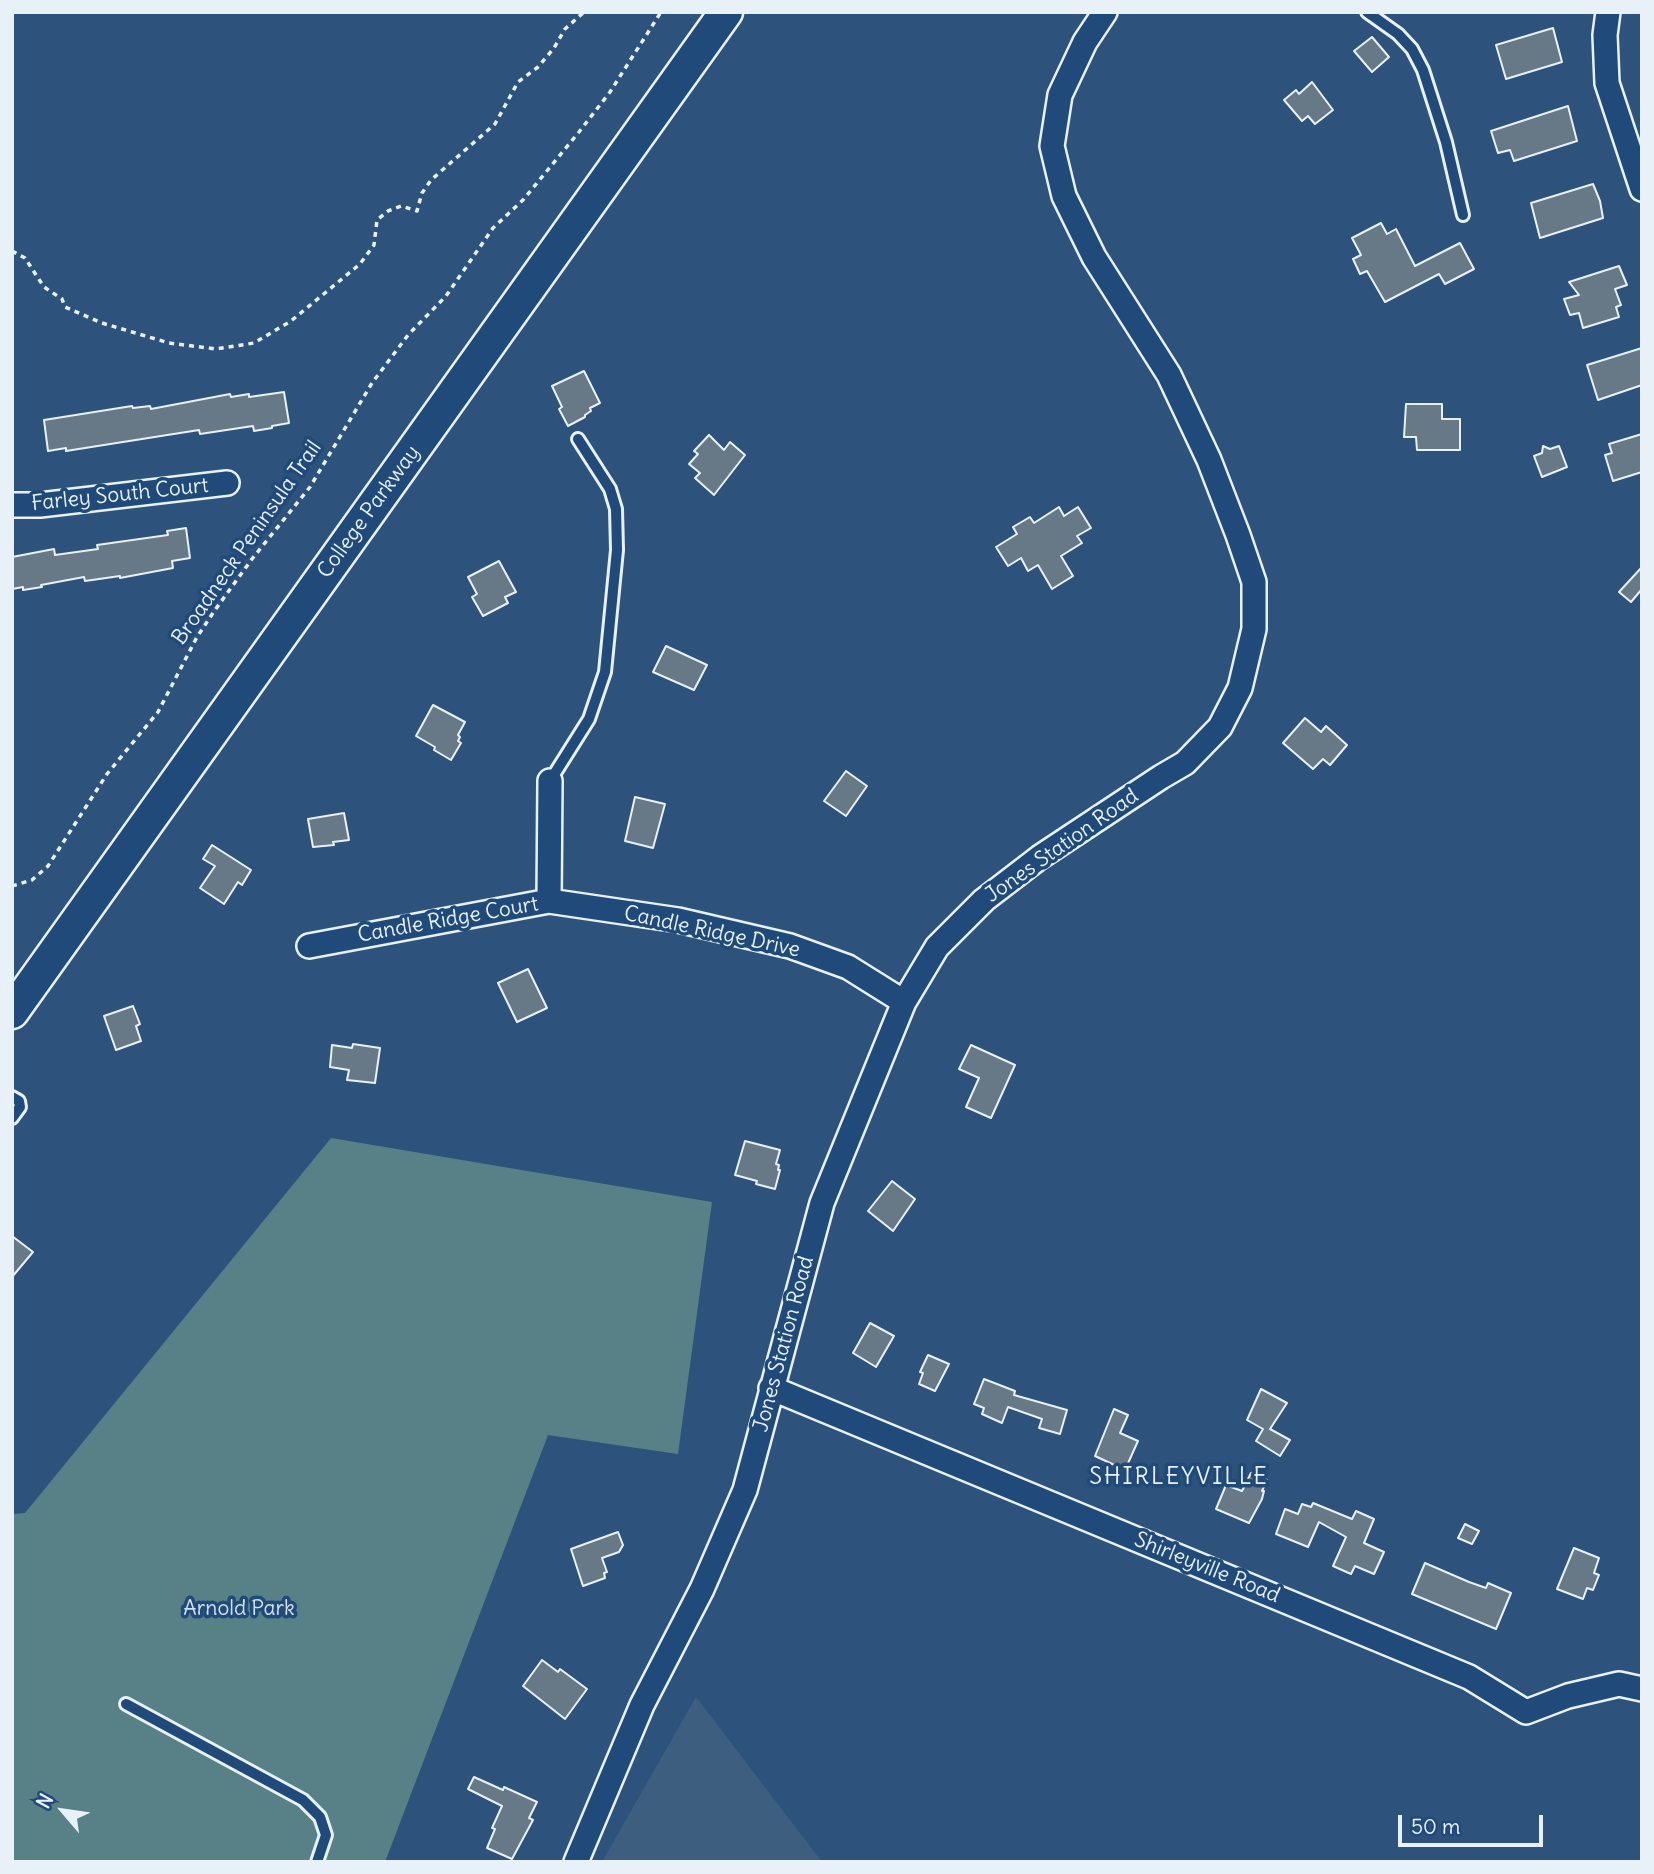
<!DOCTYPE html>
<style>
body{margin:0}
#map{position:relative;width:1654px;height:1874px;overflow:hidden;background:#2d537d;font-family:Delius,sans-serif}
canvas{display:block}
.frame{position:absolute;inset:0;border:14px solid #e8f1f8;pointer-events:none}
.north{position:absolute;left:28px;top:1776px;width:70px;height:70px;-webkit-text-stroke:5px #1f4a7a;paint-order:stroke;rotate:299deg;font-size:19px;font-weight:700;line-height:28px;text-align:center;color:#e8f1f8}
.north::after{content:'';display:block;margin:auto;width:24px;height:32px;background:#e8f1f8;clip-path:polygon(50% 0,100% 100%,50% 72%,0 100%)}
.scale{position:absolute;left:1398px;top:1815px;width:145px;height:32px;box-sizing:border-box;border:4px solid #e8f1f8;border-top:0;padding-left:9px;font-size:21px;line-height:24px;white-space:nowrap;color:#e8f1f8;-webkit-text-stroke:5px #1f4a7a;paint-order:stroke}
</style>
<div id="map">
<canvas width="1654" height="1874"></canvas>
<div class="frame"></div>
<div class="north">N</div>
<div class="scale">50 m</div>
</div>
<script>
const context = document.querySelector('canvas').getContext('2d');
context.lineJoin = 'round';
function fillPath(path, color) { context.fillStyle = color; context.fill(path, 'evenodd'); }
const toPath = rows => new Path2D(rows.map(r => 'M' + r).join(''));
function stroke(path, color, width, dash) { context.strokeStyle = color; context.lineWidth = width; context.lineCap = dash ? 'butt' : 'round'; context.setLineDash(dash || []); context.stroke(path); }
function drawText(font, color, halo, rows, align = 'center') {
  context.font = font + ' Delius,sans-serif'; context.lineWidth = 7; context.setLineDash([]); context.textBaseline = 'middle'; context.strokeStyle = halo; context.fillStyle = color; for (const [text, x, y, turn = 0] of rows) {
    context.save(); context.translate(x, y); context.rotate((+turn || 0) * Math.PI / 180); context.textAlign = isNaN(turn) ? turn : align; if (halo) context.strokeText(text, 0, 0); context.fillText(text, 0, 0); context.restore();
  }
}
fillPath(toPath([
 [696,1697,822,1862,602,1862]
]), '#3e5e80');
fillPath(toPath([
 [331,1138,712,1202,678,1454,548,1435,385,1862,12,1862,12,1514,25,1513]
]), '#588087');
const building = toPath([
 [1553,28,1562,62,1506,79,1496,45,1553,28],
 [1372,37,1389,57,1372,72,1354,51,1372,37],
 [1312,82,1333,110,1315,124,1308,116,1302,121,1284,100,1296,90,1299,94,1312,82],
 [1568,106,1577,141,1514,161,1510,150,1498,153,1491,131,1568,106],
 [1593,184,1600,201,1603,218,1540,238,1531,203,1593,184],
 [1381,223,1387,234,1396,229,1415,266,1460,243,1474,269,1445,284,1439,274,1385,302,1367,271,1360,274,1353,259,1361,255,1352,238,1381,223],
 [1619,266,1627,285,1615,289,1621,305,1616,307,1619,317,1583,328,1579,313,1570,315,1564,299,1579,295,1569,282,1619,266],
 [1642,348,1642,385,1598,400,1587,365,1642,348],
 [584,371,600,403,590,408,591,411,585,415,585,417,568,426,559,409,562,407,552,386,584,371],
 [284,392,289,423,272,426,272,428,254,431,253,426,200,434,199,430,66,451,66,448,48,451,44,420,132,406,133,408,150,406,151,409,230,394,231,397,249,394,249,397,284,392],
 [1406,404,1442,404,1442,419,1460,419,1460,450,1417,450,1416,437,1404,437,1406,404],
 [1642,434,1642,472,1613,481,1605,455,1612,453,1609,444,1642,434],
 [709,435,724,450,730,442,745,455,714,495,695,478,700,473,689,464,698,454,694,451,709,435],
 [1543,446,1550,449,1559,446,1567,467,1542,477,1534,456,1542,453,1543,446],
 [1059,507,1064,516,1078,507,1091,528,1077,536,1082,543,1061,556,1073,576,1052,589,1038,565,1028,571,1021,558,1008,566,996,547,1017,534,1013,527,1030,517,1034,523,1059,507],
 [186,528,190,558,172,561,173,568,120,578,120,576,85,581,84,577,41,585,42,587,23,590,23,587,12,589,12,557,54,549,55,555,98,549,97,545,168,535,167,531,186,528],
 [499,561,516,592,505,597,508,603,483,616,472,597,477,594,468,577,499,561],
 [1642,567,1642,589,1631,602,1619,592,1642,567],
 [666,646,707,665,694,690,653,672,666,646],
 [433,705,465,722,458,735,460,737,458,741,461,743,451,760,434,750,435,747,416,736,433,705],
 [1305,718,1321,732,1326,726,1347,745,1330,765,1323,759,1313,769,1283,743,1305,718],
 [846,771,867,786,846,816,824,801,846,771],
 [635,797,665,804,653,848,625,841,635,797],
 [344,813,349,840,333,842,334,845,313,847,308,819,344,813],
 [212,845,251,870,242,885,238,882,224,904,200,888,215,866,203,859,212,845],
 [528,969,547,1008,517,1022,498,983,528,969],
 [133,1006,140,1024,136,1026,141,1041,116,1050,104,1016,133,1006],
 [353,1044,380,1048,375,1083,347,1080,349,1070,330,1067,332,1045,352,1048,353,1044],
 [971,1045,1015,1065,991,1118,966,1107,979,1078,959,1069,971,1045],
 [745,1141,780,1150,776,1164,779,1165,778,1170,780,1170,775,1189,756,1184,757,1181,735,1175,745,1141],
 [892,1181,915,1199,893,1231,868,1211,892,1181],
 [12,1236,33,1252,12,1277,12,1236],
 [870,1323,894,1336,876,1367,853,1353,870,1323],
 [928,1355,949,1364,935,1391,919,1384,923,1373,920,1372,928,1355],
 [984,1379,1015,1391,1014,1395,1067,1410,1060,1434,1039,1428,1042,1419,1008,1407,1002,1423,982,1414,984,1408,974,1404,984,1379],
 [1261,1389,1287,1403,1270,1429,1290,1440,1280,1456,1256,1441,1263,1429,1247,1420,1261,1389],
 [1114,1409,1128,1415,1120,1433,1138,1441,1125,1470,1095,1456,1114,1409],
 [1251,1473,1267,1480,1262,1491,1264,1491,1262,1499,1249,1523,1216,1509,1226,1485,1242,1491,1251,1473],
 [1313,1503,1352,1519,1356,1511,1374,1519,1364,1543,1384,1552,1374,1574,1355,1566,1351,1574,1333,1566,1346,1537,1319,1522,1308,1547,1276,1534,1285,1509,1298,1514,1302,1504,1311,1507,1313,1503],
 [1465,1524,1479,1531,1472,1544,1458,1538,1465,1524],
 [618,1532,623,1545,619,1552,602,1558,607,1572,604,1573,605,1578,583,1586,571,1549,618,1532],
 [1574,1548,1599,1558,1594,1573,1599,1575,1593,1590,1587,1588,1583,1599,1557,1589,1574,1548],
 [1425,1563,1469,1582,1486,1588,1488,1583,1511,1593,1496,1629,1412,1594,1425,1563],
 [542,1660,558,1672,560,1669,587,1689,565,1719,523,1686,542,1660],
 [474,1777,503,1790,504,1787,537,1802,529,1818,533,1820,512,1859,487,1848,495,1829,492,1828,502,1806,468,1789,474,1777]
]);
fillPath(building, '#677887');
stroke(building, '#e8f1f8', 2);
const lane = toPath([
 [1367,12,1398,34,1412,49,1423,70,1446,142,1463,215],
 [550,781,589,719,605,672,617,550,616,509,610,489,578,439],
 [12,1097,19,1101,20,1107,12,1118],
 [126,1704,303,1800,320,1817,326,1835,317,1862]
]);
const street = toPath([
 [1608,12,1605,35,1607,83,1642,189],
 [12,505,40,505,227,483],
 [549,901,550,781],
 [309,946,549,901,678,920,790,946,848,967,904,1002],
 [771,1388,1469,1677,1526,1712,1568,1696,1619,1684,1642,1689],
 [576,1862,642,1705,702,1589,745,1490,822,1203,904,1002,937,947,984,900,1040,857,1161,777,1185,763,1220,727,1240,688,1254,629,1254,582,1238,535,1209,460,1169,375,1094,257,1064,196,1052,146,1060,95,1085,42,1105,12]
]);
const secondary = toPath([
 [12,1012,726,12]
]);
stroke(lane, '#e8f1f8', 16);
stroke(street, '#e8f1f8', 28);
stroke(secondary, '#e8f1f8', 37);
stroke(toPath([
 [12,251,25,258,44,287,62,299,65,307,102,323,169,343,216,349,254,343,291,321,360,264,374,245,377,220,388,211,401,206,417,211,422,193,431,180,495,124,518,82,538,67,554,48,565,29,584,12],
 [12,886,32,880,48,866,107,774,158,712,197,637,215,610,252,559,310,487,372,383,408,335,446,296,493,228,523,200,579,132,610,92,661,12]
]), '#e8f1f8', 3.5, [5, 5]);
stroke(lane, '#1f4a7a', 10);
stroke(street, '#1f4a7a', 23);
stroke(secondary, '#1f4a7a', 32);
drawText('21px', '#e8f1f8', '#1f4a7a', [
 ["Farley South Court",120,495,-6],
 ["College Parkway",369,512,-54],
 ["Broadneck Peninsula Trail",247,543,-55],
 ["Jones Station Road",1062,846,-35],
 ["Candle Ridge Court",448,920,-10],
 ["Candle Ridge Drive",712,932,12],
 ["Jones Station Road",784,1344,-75],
 ["Shirleyville Road",1207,1568,22]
]);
drawText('21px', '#d2e0e7', '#1f4a7a', [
 ["Arnold Park",239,1609]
]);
context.letterSpacing = '2px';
drawText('23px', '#e8f1f8', '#1f4a7a', [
 ["SHIRLEYVILLE",1179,1477]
]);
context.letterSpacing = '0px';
</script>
